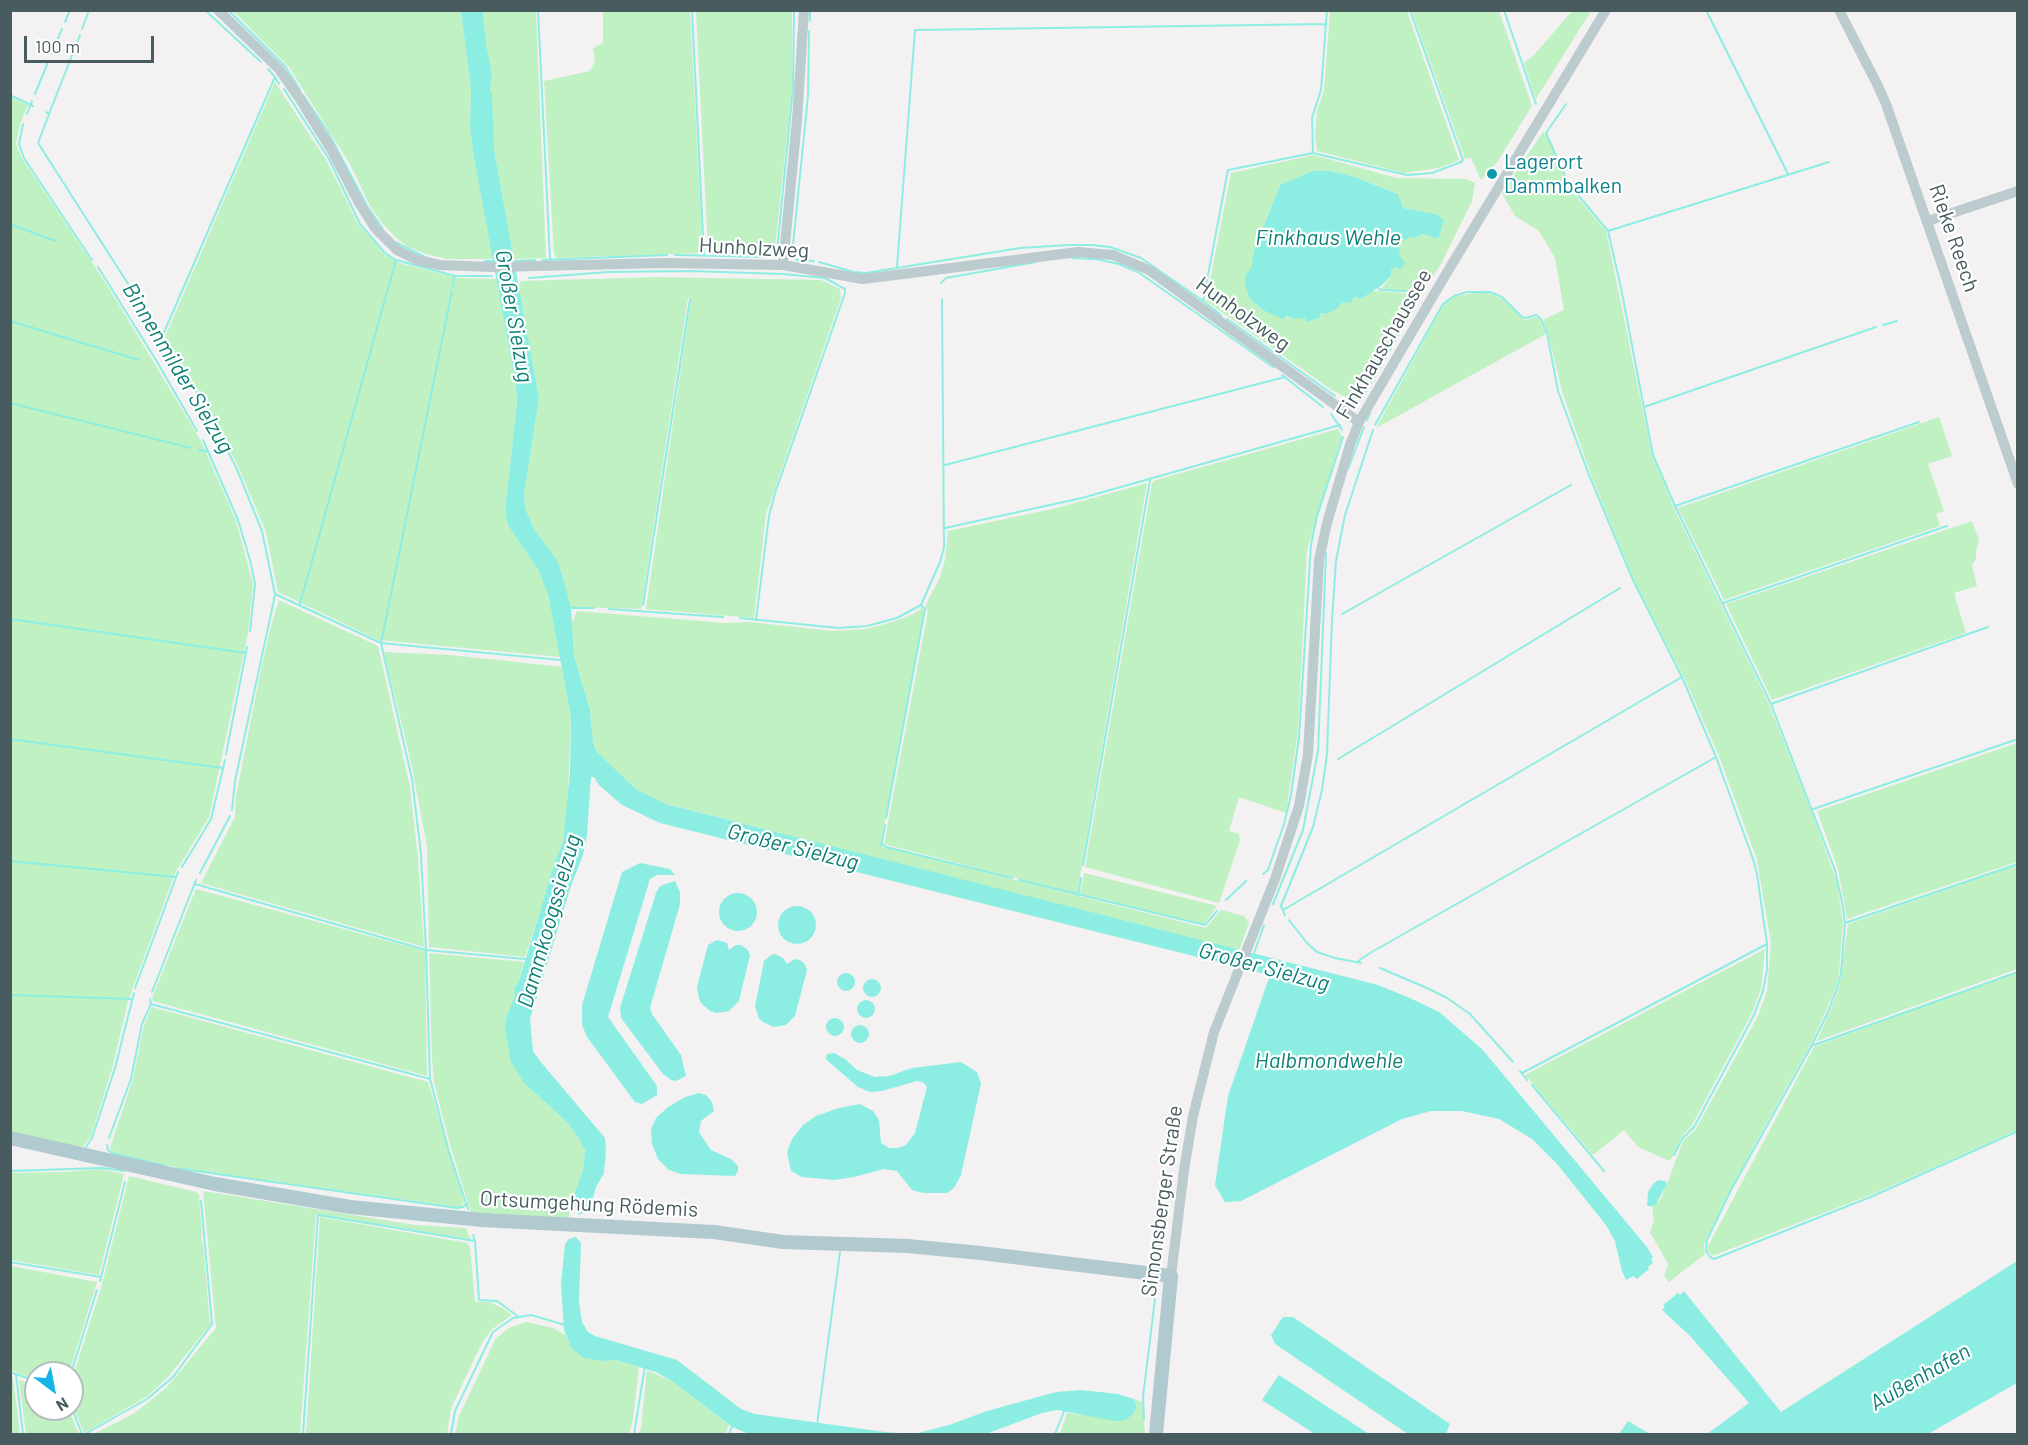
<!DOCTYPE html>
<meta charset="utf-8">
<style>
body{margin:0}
#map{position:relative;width:2028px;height:1445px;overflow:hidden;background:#f3f1f1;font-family:Barlow,sans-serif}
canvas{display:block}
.frame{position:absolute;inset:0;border:12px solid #485b5f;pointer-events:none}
.north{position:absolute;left:24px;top:1361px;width:60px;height:60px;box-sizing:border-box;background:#fff;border:2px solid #b6bdbf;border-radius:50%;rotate:148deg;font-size:16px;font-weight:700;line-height:24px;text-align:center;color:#485b5f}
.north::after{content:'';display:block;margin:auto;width:21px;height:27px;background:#16b5e8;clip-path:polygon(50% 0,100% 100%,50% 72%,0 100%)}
.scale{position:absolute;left:24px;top:36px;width:130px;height:27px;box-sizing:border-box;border:3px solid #485b5f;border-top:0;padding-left:8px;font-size:18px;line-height:21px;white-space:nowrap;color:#485b5f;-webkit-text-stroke:4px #fff;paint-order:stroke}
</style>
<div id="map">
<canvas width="2028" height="1445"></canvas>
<div class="frame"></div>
<div class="north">N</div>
<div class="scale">100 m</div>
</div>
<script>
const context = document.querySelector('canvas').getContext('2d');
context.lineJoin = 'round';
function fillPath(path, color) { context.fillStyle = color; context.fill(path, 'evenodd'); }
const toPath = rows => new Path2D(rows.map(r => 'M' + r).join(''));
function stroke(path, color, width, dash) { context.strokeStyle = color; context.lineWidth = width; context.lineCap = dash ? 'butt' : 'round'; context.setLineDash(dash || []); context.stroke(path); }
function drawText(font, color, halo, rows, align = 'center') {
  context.font = font + ' Barlow,sans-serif'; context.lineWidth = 4.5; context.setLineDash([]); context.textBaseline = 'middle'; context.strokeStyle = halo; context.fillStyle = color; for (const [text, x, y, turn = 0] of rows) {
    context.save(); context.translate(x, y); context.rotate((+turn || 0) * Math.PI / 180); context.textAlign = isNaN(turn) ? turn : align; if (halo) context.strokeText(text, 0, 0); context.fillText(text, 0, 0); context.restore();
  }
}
fillPath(toPath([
 [233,11,461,11,471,89,470,128,473,152,493,259,446,259,426,254,408,247,396,238,382,223,370,206,350,164,289,67],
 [483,11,536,11,546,258,514,259,494,149,490,90,492,74,486,43],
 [603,11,690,11,703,253,556,258,554,253,544,81,590,71,595,61,593,48,603,43],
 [696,11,792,11,792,87,775,249,772,254,708,252],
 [1330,11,1407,11,1459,160,1439,168,1404,173,1317,151,1315,135,1317,110,1324,91],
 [1412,11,1499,11,1532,106,1497,162,1481,180,1471,158,1465,159],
 [1572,11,1591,11,1536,99,1524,63,1534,55],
 [275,82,326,160,358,224,384,254,399,263,458,278,497,279,516,386,517,402,506,502,509,527,539,571,548,595,560,657,378,640,278,592,266,532,238,466,205,401,165,337],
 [10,97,28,105,20,124,16,144,22,158,107,285,201,441,236,521,253,584,248,633,209,817,175,873,128,1001,112,1069,91,1136,82,1148,11,1133],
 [1543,132,1552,144,1566,184,1606,231,1652,455,1673,506,1769,704,1811,810,1837,882,1843,922,1839,973,1836,988,1811,1044,1756,1142,1706,1239,1704,1246,1705,1254,1669,1282,1664,1276,1668,1264,1650,1232,1654,1220,1652,1206,1660,1200,1667,1184,1683,1141,1696,1129,1758,1016,1767,991,1771,943,1757,860,1719,756,1685,679,1634,580,1591,475,1562,391,1548,333,1543,320,1564,310,1555,258,1539,231,1515,216,1502,193],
 [1314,155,1396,178,1466,179,1475,183,1472,201,1441,264,1419,298,1415,292,1381,289,1392,275,1391,270,1396,267,1399,257,1400,235,1414,238,1423,234,1438,239,1443,220,1436,214,1403,208,1398,194,1389,190,1355,177,1332,171,1312,171,1280,185,1254,251,1251,269,1250,299,1263,310,1273,313,1278,317,1305,318,1308,322,1319,318,1321,314,1338,308,1343,302,1353,297,1361,299,1373,291,1406,293,1413,295,1415,299,1409,314,1360,398,1352,400,1332,390,1206,301,1231,173],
 [657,277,821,280,840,289,841,298,766,514,754,618,646,609,691,298,688,298,641,609,570,607,562,574,557,561,534,529,525,508,524,494,539,398,519,287,521,281],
 [1479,292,1489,293,1502,299,1523,319,1526,320,1535,317,1540,320,1546,334,1376,428,1444,304,1454,297],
 [1939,417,1952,456,1928,464,1944,511,1936,514,1940,526,1724,600,1678,508],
 [1338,429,1342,436,1307,550,1298,731,1286,813,1239,797,1229,831,1239,834,1240,840,1219,903,1085,867,1152,483,1156,480],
 [1147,483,1077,894,884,844,928,611,925,606,940,577,945,560,948,531,1057,508],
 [1972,521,1979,540,1976,551,1976,559,1972,565,1977,586,1954,593,1966,633,1772,700,1726,604],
 [279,600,378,646,410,787,418,859,424,947,201,883,235,817,236,796,261,669,271,626],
 [922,608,924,611,880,846,1206,928,1221,910,1244,916,1249,923,1239,951,667,804,636,789,596,751,593,742,590,710,574,656,572,623,577,611,725,623,749,622,833,631,866,629,893,622,913,614],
 [384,652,451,655,562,667,571,716,567,818,563,842,525,957,429,947,427,846,411,762],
 [2017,743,2017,862,1847,919,1838,869,1817,811],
 [2017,865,2017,969,1817,1041,1839,989,1848,924],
 [1084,873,1217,906,1204,924,1080,894],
 [196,889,425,951,427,1076,153,1001,152,998],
 [1765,949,1761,989,1752,1013,1692,1125,1681,1138,1670,1161,1638,1147,1624,1130,1593,1155,1525,1075],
 [429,953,524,962,519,981,514,988,516,995,506,1019,524,1083,567,1122,580,1140,585,1152,583,1170,571,1203,568,1222,472,1216,450,1145,434,1082,432,1059],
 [2017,971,2017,1130,1873,1194,1712,1256,1707,1248,1814,1047],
 [152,1007,428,1082,464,1200,462,1206,458,1207,173,1167,113,1152,110,1148,133,1079,144,1025],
 [101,1169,124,1174,99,1275,11,1260,11,1173,63,1172],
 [129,1176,196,1192,199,1195,202,1236,201,1240,203,1243,210,1325,167,1378,146,1397,84,1433,72,1405,72,1379,101,1288],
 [203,1191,415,1225,466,1228,470,1239,316,1214,300,1434,94,1434,135,1413,167,1387,216,1328],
 [320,1217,467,1243,470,1247,475,1302,490,1302,502,1308,512,1315,491,1330,482,1343,451,1408,447,1434,306,1434],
 [11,1266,97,1282,69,1373,36,1373,36,1380,11,1370],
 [526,1322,553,1328,567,1336,572,1349,604,1361,616,1360,639,1367,633,1420,629,1434,455,1434,459,1416,496,1338,511,1327],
 [647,1370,672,1381,729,1425,725,1434,638,1434,641,1428],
 [11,1377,13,1378,20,1434,11,1434],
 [19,1380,36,1385,36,1409,68,1409,79,1434,26,1434],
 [1134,1399,1143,1402,1145,1434,1060,1434,1067,1413,1125,1420,1133,1414,1137,1406]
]), '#bff1c2');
fillPath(toPath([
 [461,11,483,11,486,43,492,74,490,90,492,95,494,149,539,398,524,494,525,508,534,529,557,560,562,574,571,608,574,656,590,710,593,742,596,751,636,789,666,804,1378,985,1412,999,1439,1012,1482,1049,1647,1247,1653,1257,1651,1259,1653,1263,1648,1267,1649,1269,1637,1279,1633,1276,1626,1280,1622,1271,1615,1241,1606,1225,1557,1164,1532,1139,1499,1119,1462,1111,1431,1111,1402,1119,1241,1201,1225,1202,1215,1185,1228,1096,1270,975,660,823,622,805,599,785,594,777,591,777,587,835,583,855,571,886,530,1019,533,1051,540,1061,605,1138,606,1151,604,1173,596,1187,591,1205,587,1211,579,1215,571,1203,583,1170,585,1151,580,1140,567,1122,524,1083,511,1062,505,1029,506,1019,515,995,514,988,519,981,554,865,563,842,570,772,571,716,548,595,539,571,509,527,506,516,506,502,517,402,516,386,473,152,470,128,471,89],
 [1312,171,1331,171,1355,177,1398,194,1403,208,1436,214,1444,220,1438,239,1423,234,1414,238,1409,237,1405,241,1400,235,1402,243,1399,245,1400,255,1398,256,1401,257,1405,263,1401,269,1396,267,1391,270,1392,275,1382,285,1361,299,1354,297,1351,303,1343,302,1338,308,1326,314,1321,313,1319,318,1307,322,1305,318,1294,319,1287,316,1283,319,1263,310,1250,299,1245,285,1246,274,1251,269,1254,251,1280,185],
 [640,863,670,869,675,875,657,875,650,879,608,1017,657,1086,657,1095,642,1104,635,1102,587,1037,582,1025,582,1005,622,872],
 [675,881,680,892,680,904,650,1008,652,1014,681,1055,686,1076,676,1081,671,1080,663,1074,621,1018,620,1008,656,893,660,886],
 '719 912a19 19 0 1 1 38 0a19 19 0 1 1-38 0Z',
 '778 925a19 19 0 1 1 38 0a19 19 0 1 1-38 0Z',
 [717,940,727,943,729,950,736,945,741,945,748,950,750,955,739,1001,729,1011,717,1013,710,1011,702,1004,699,999,697,987,708,945],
 [775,954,783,958,787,964,795,959,800,960,805,964,807,970,795,1016,786,1025,774,1027,763,1022,759,1019,755,1006,764,961,771,955],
 '837 982a9 9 0 1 1 18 0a9 9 0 1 1-18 0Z',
 '863 988a9 9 0 1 1 18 0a9 9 0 1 1-18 0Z',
 '857 1009a9 9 0 1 1 18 0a9 9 0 1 1-18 0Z',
 '826 1027a9 9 0 1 1 18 0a9 9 0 1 1-18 0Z',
 '851 1034a9 9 0 1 1 18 0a9 9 0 1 1-18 0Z',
 [834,1053,845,1059,857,1070,875,1077,889,1076,912,1068,961,1062,977,1072,981,1084,961,1175,954,1188,947,1193,923,1193,912,1190,897,1171,884,1169,854,1177,834,1180,802,1177,791,1171,787,1152,792,1139,803,1125,816,1116,839,1108,860,1104,873,1111,879,1120,881,1143,889,1148,898,1148,906,1145,915,1133,927,1087,924,1083,917,1081,882,1091,870,1092,858,1087,829,1062,826,1059,827,1054],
 [699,1093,706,1095,712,1102,714,1111,701,1121,699,1132,711,1150,731,1159,738,1166,738,1171,735,1176,681,1174,669,1170,658,1159,652,1144,651,1129,656,1118,668,1107,685,1097],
 [1659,1180,1665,1181,1667,1184,1656,1204,1652,1206,1647,1206,1648,1192,1654,1183],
 [576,1237,581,1243,579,1302,582,1322,588,1332,595,1336,677,1360,741,1409,755,1414,885,1432,914,1434,949,1425,987,1411,1056,1392,1081,1390,1118,1394,1134,1399,1137,1406,1133,1414,1126,1420,1115,1421,1057,1410,1042,1413,986,1434,749,1434,732,1427,672,1381,656,1372,616,1360,604,1361,584,1358,572,1349,564,1330,561,1284,565,1244,569,1239],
 [2017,1261,2017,1383,1928,1434,1707,1434,1749,1403,1690,1336,1662,1310,1665,1307,1663,1305,1678,1293,1680,1295,1684,1291,1781,1412],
 [1283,1317,1293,1317,1450,1424,1446,1434,1408,1434,1275,1344,1271,1335],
 [1279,1375,1369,1434,1315,1434,1262,1400],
 [1628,1421,1650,1434,1619,1434]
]), '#8ceee3');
stroke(toPath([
 [205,10,261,62],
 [228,10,285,66,300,90],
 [538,10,550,259],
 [692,10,704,256],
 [1504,10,1536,104],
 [1706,10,1788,174],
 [810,21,810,10],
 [65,22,70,10],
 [82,29,89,10],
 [809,31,808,96,793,245,794,257,797,260,814,261],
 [52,53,62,29],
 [275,77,279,84],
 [284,89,329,159,360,224,385,253,396,260,455,276,492,276],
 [35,94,48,62],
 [10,95,33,106],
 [303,95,328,132,367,206,383,229],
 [1566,104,1546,133,1568,183,1608,231,1621,288,1653,455,1675,506,1771,704,1835,870,1843,907,1845,923,1841,973,1837,989,1827,1014,1812,1045,1731,1190,1707,1240,1706,1250,1710,1257,1714,1259,1873,1196,2018,1131],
 [46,112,49,114,38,143,194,387,236,467,262,531,275,594,381,643,561,660],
 [27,114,32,101],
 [49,114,80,35],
 [23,124,19,144,24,158,92,260],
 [1313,153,1407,175,1432,173,1461,162,1463,160,1410,10],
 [10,224,55,241],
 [1608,231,1829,162],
 [395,242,425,257],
 [675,255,763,257],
 [770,257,776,256,777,251,793,87,794,10],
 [1072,258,1096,259,1119,264,1138,272,1273,367],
 [542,260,667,255],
 [485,261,496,261],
 [514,261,535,260],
 [819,262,854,272,866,273,1020,248,1070,245,1092,245,1110,247,1141,258,1203,301],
 [98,267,156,360,197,431],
 [897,267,915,30,1326,24],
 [529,278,608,272,690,271,783,274,825,278,845,289,845,293,775,493,769,516,756,620],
 [941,283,946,278,1036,262],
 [453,286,454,277],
 [1221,315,1203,301,1228,170,1313,153,1312,118,1321,90,1327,10],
 [1227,319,1335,396],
 [10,321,139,360],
 [1883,325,1897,321],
 [162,337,275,77,268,69],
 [1282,375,1323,407],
 [1342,400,1348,402,1361,400,1413,309,1417,298,1414,294,1407,291,1380,290,1378,287],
 [10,403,191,448],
 [1644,407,1876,327],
 [1331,414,1342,430],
 [1367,420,1370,413],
 [1375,425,1443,304,1454,296,1467,292,1490,292,1502,297,1522,317,1526,318,1536,315,1541,319,1547,333,1558,391,1589,475,1633,580,1682,677,1716,757,1753,859,1757,874,1767,944,1767,970,1763,991,1754,1015,1694,1127,1682,1139,1674,1155],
 [203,440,238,520,250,560,255,584,250,631],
 [199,450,209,452],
 [945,465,1285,377],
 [1348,469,1364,427],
 [1675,506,1919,422],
 [945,528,1082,498,1340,425],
 [1723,603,1947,526],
 [300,604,396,260],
 [643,605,690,299],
 [570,608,594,608],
 [609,609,723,617],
 [1342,614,1571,485],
 [740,618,838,628,867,626,897,618,921,605,940,562,944,548,942,299],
 [10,619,246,653],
 [1771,704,1988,627],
 [10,739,223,768],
 [226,754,247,647],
 [1338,759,1620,588],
 [1813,809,2018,739],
 [232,810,235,781,275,595],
 [886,818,925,609,921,605],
 [882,844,886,847,1012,878],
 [881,846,885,825],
 [10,861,176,877],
 [1083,865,1150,480],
 [182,867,211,819,225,760],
 [200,873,230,816],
 [1263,874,1268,870,1284,824,1291,795,1299,737,1311,545,1317,516,1343,437],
 [1019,880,1205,925],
 [195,884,426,950,421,854,412,779,381,643,452,291],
 [1078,895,1081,878],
 [1226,900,1246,881],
 [1273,904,1303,830,1318,751,1326,553],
 [1283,910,1682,677],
 [1285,915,1281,906,1313,827,1322,790,1327,754,1332,620,1336,561,1345,515,1373,430],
 [1289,920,1307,943,1317,952,1335,958,1361,963],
 [1845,923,2018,864],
 [1206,924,1217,911],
 [1253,956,1264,925],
 [1357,962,1370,953,1716,757],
 [1380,968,1427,988,1447,998,1470,1014,1513,1062],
 [135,988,178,872],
 [152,992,196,880],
 [10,995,131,999],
 [151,1004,430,1079],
 [1814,1045,2018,972],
 [1520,1071,1527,1080],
 [1522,1073,1767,944],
 [1532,1085,1604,1171],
 [109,1138,131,1079,142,1024,151,1004,150,999],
 [107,1145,108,1150,112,1153,166,1166],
 [86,1147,92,1138,115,1068,134,993],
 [175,1168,457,1208,463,1207,467,1203],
 [10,1171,102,1168,125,1171],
 [468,1209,449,1152,430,1079,426,950,525,959],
 [473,1235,475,1241],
 [10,1262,101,1277],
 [100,1281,125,1182],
 [10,1372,36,1381],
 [71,1373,97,1290],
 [16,1374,23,1434],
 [72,1409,82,1434],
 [1144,1419,1143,1397,1155,1299],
 [817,1425,840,1252],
 [85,1434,147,1399,173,1377,212,1324,201,1201],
 [303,1434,318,1215,475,1241,479,1300,497,1301,519,1317],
 [451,1434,455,1411,493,1332,513,1318,531,1315,565,1325],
 [634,1434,645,1366],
 [729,1434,732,1426],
 [1055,1434,1065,1409]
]), '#8ceee3', 2);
stroke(toPath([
 [218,10,279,69,298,96,331,149,358,201,375,228,397,250,417,260,440,265,493,267,665,263,783,265,863,279,1078,252,1113,255,1149,270,1359,422],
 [1839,10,1877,84,1886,104,2018,484],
 [1928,221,2018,191],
 [783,265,797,120,804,10],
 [1171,1276,1184,1170,1193,1116,1214,1032,1275,879,1299,806,1308,754,1319,560,1327,523,1350,445,1359,422,1446,274,1606,10]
]), '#bccbcd', 10);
stroke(toPath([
 [10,1138,215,1184,350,1207,482,1220,714,1232,783,1242,908,1246,980,1253,1171,1276,1156,1434]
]), '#b0cad0', 14);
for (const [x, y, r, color] of [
 [1492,174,6,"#0f9aa8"]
]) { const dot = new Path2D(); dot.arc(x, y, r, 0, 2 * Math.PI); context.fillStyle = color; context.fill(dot); stroke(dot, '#fff', 2); }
drawText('21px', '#0d838f', '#fff', [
 ["Lagerort",1504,162],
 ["Dammbalken",1504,186]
], 'left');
drawText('21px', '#485b5f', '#fff', [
 ["Rieke Reech",1954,238,71],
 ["Hunholzweg",754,248,3],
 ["Hunholzweg",1243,314,36],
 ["Finkhauschaussee",1384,344,-60],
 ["Simonsberger Straße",1162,1201,-82],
 ["Ortsumgehung Rödemis",589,1204,3]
]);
drawText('italic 22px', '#0c8074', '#fff', [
 ["Finkhaus Wehle",1328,238],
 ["Großer Sielzug",514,316,80],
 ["Binnenmilder Sielzug",178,368,59],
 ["Großer Sielzug",793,847,14],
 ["Dammkoogssielzug",549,921,-74],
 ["Großer Sielzug",1264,967,15],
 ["Halbmondwehle",1329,1061],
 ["Außenhafen",1920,1377,-30]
]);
</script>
